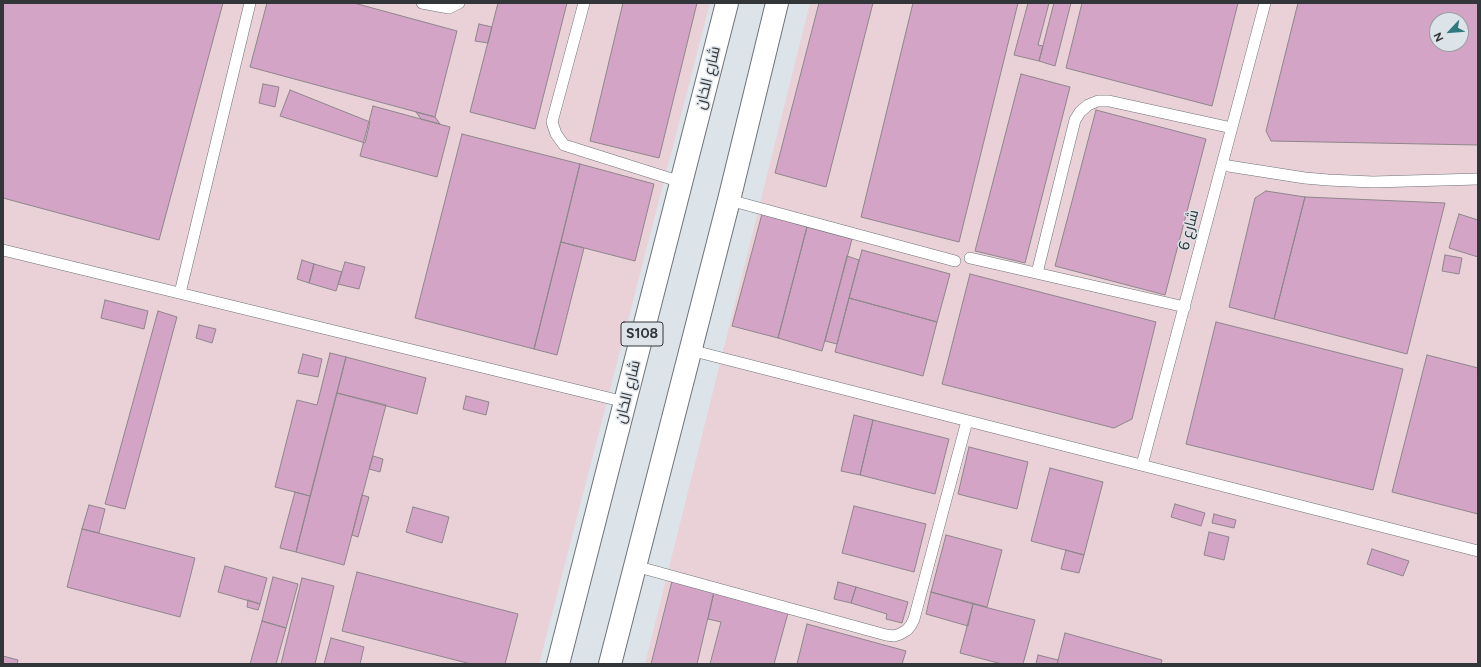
<!DOCTYPE html>
<meta charset="utf-8">
<style>
body{margin:0}
#map{position:relative;width:1481px;height:667px;overflow:hidden;background:#dce3e9;font-family:Figtree,sans-serif}
canvas{display:block}
.frame{position:absolute;inset:0;border:4px solid #333638;pointer-events:none}
.north{position:absolute;left:1429px;top:12px;width:40px;height:40px;box-sizing:border-box;background:#dce3e9;border:1px solid #989ea2;border-radius:50%;rotate:244deg;font-size:11px;font-weight:700;line-height:16px;text-align:center;color:#333638}
.north::after{content:'';display:block;margin:auto;width:14px;height:18px;background:#2f797e;clip-path:polygon(50% 0,100% 100%,50% 72%,0 100%)}
</style>
<div id="map">
<canvas width="1481" height="667"></canvas>
<div class="frame"></div>
<div class="north">N</div>
</div>
<script>
const context = document.querySelector('canvas').getContext('2d');
context.lineJoin = 'round';
function fillPath(path, color) { context.fillStyle = color; context.fill(path, 'evenodd'); }
const toPath = rows => new Path2D(rows.map(r => 'M' + r).join(''));
function stroke(path, color, width, dash) { context.strokeStyle = color; context.lineWidth = width; context.lineCap = dash ? 'butt' : 'round'; context.setLineDash(dash || []); context.stroke(path); }
function drawText(font, color, halo, rows, align = 'center') {
  context.font = font + ' Figtree,Cairo,sans-serif'; context.lineWidth = 3; context.setLineDash([]); context.textBaseline = 'middle'; context.strokeStyle = halo; context.fillStyle = color; for (const [text, x, y, turn = 0] of rows) {
    context.save(); context.translate(x, y); context.rotate((+turn || 0) * Math.PI / 180); context.textAlign = isNaN(turn) ? turn : align; if (halo) context.strokeText(text, 0, 0); context.fillText(text, 0, 0); context.restore();
  }
}
fillPath(toPath([
 [3,3,710,3,539,664,3,664],
 [810,3,1478,3,1478,664,645,664],
 [1437,20,1461,20,1461,44,1437,44]
]), '#ead0d7');
const building = toPath([
 [3,3,223,3,159,240,3,198,3,3],
 [267,3,354,3,457,31,435,117,250,67,267,3],
 [498,3,567,3,535,129,470,112,498,3],
 [623,3,697,3,659,158,590,141,623,3],
 [819,3,873,3,826,187,775,173,819,3],
 [913,3,1018,3,959,242,861,217,913,3],
 [1028,3,1049,3,1038,45,1043,46,1039,61,1014,55,1028,3],
 [1054,3,1071,3,1055,66,1039,61,1054,3],
 [1082,3,1238,3,1212,106,1066,68,1082,3],
 [1298,3,1478,3,1478,145,1271,141,1266,131,1298,3],
 [1437,20,1461,20,1461,44,1437,44,1437,20],
 [479,24,492,27,488,43,475,41,479,24],
 [1021,74,1070,87,1025,263,975,251,1021,74],
 [263,84,279,87,275,107,259,103,263,84],
 [290,90,370,122,365,143,280,116,290,90],
 [373,106,450,127,437,177,360,156,373,106],
 [1096,110,1206,139,1165,295,1055,266,1096,110],
 [416,112,435,117,440,124,421,119,416,112],
 [462,134,580,164,534,349,415,318,462,134],
 [580,164,654,184,635,261,561,242,580,164],
 [1266,191,1305,197,1274,319,1229,307,1255,198,1266,191],
 [1305,197,1445,203,1407,354,1274,319,1305,197],
 [762,214,807,227,778,338,732,326,762,214],
 [1459,214,1478,220,1478,257,1449,248,1459,214],
 [807,227,852,239,822,351,778,338,807,227],
 [561,242,584,248,557,355,534,349,561,242],
 [862,250,950,274,937,322,849,298,862,250],
 [1445,255,1462,258,1459,274,1442,271,1445,255],
 [847,256,859,260,837,344,825,341,847,256],
 [302,260,314,264,309,283,297,279,302,260],
 [345,262,365,267,359,289,338,284,345,262],
 [314,264,342,272,336,291,309,283,314,264],
 [970,274,1156,322,1132,419,1114,428,942,384,970,274],
 [849,298,937,322,923,376,835,352,849,298],
 [105,300,148,311,144,329,101,318,105,300],
 [158,311,177,317,125,509,105,504,158,311],
 [1216,322,1403,369,1373,490,1186,444,1216,322],
 [199,325,216,329,212,343,196,338,199,325],
 [330,353,346,357,310,496,275,487,297,400,317,405,330,353],
 [303,354,322,359,318,377,298,373,303,354],
 [1427,355,1478,368,1478,514,1392,492,1427,355],
 [346,357,426,378,417,414,337,393,346,357],
 [337,393,386,405,344,565,296,552,337,393],
 [466,396,489,402,486,415,463,409,466,396],
 [854,415,873,420,860,475,841,471,854,415],
 [873,420,949,439,935,494,860,475,873,420],
 [969,447,1028,462,1017,509,958,494,969,447],
 [373,456,383,459,380,472,369,469,373,456],
 [1050,468,1103,482,1084,555,1031,541,1050,468],
 [295,492,310,496,296,552,280,548,295,492],
 [362,495,369,497,358,537,352,535,362,495],
 [1175,504,1205,513,1201,526,1171,517,1175,504],
 [89,505,105,509,99,533,82,529,89,505],
 [854,506,926,524,914,572,842,553,854,506],
 [413,507,449,517,442,543,406,532,413,507],
 [1214,514,1236,520,1234,528,1212,523,1214,514],
 [82,529,195,558,180,617,67,587,82,529],
 [1209,532,1229,537,1224,560,1204,555,1209,532],
 [946,535,1002,550,987,607,931,592,946,535],
 [1372,549,1409,561,1403,576,1367,564,1372,549],
 [1066,550,1084,555,1079,573,1061,569,1066,550],
 [225,566,267,578,260,604,218,592,225,566],
 [357,572,518,614,505,664,471,664,342,631,357,572],
 [273,577,298,584,286,628,262,621,273,577],
 [302,578,334,586,315,664,281,664,302,578],
 [672,581,714,592,697,664,651,664,672,581],
 [838,582,856,587,851,603,834,599,838,582],
 [856,587,908,602,902,623,886,619,887,614,851,603,856,587],
 [714,592,788,613,774,664,710,664,721,622,708,619,714,592],
 [931,592,973,604,968,626,926,614,931,592],
 [248,600,260,604,258,610,247,607,248,600],
 [973,604,1035,620,1023,664,1002,664,960,653,973,604],
 [262,621,286,628,276,664,250,664,262,621],
 [807,624,906,651,902,664,797,664,807,624],
 [1065,633,1162,660,1161,664,1057,664,1065,633],
 [331,638,364,647,360,664,324,664,331,638],
 [1038,655,1058,660,1057,664,1036,664,1038,655],
 [3,656,18,660,17,664,3,664,3,656]
]);
fillPath(building, '#d4a4c6');
stroke(building, '#8e878c', 1);
const service = toPath([
 [422,3,449,8,459,3],
 [584,3,552,122,556,134,564,145,681,182],
 [1222,165,1305,178,1328,180,1373,182,1478,179],
 [729,200,955,261],
 [3,250,625,402],
 [970,258,1185,307],
 [1037,273,1075,120,1080,112,1088,105,1098,101,1109,101,1232,128],
 [180,293,250,3],
 [690,350,1478,551],
 [1142,465,1265,3],
 [635,566,886,635,894,636,900,634,907,630,911,625,914,619,967,421]
]);
const primary = toPath([
 [558,664,727,3],
 [610,664,729,200,777,3]
]);
stroke(service, '#6e7479', 12);
stroke(primary, '#6e7479', 24);
stroke(service, '#fff', 11);
stroke(primary, '#fff', 22);
for (const [x, y, w] of [
 [642,334,42]
]) { const box = new Path2D(); box.roundRect(x - w / 2, y - 12, w, 24, 3); context.fillStyle = '#dce3e9'; context.fill(box); stroke(box, '#333638', 1); }
drawText('bold 14px', '#333638', null, [
 ["S108",642,334]
]);
drawText('15px', '#333638', '#dce3e9', [
 ["شارع الخان",708,78,-76],
 ["شارع 6",1189,230,-75],
 ["شارع الخان",628,392,-76]
]);
</script>
